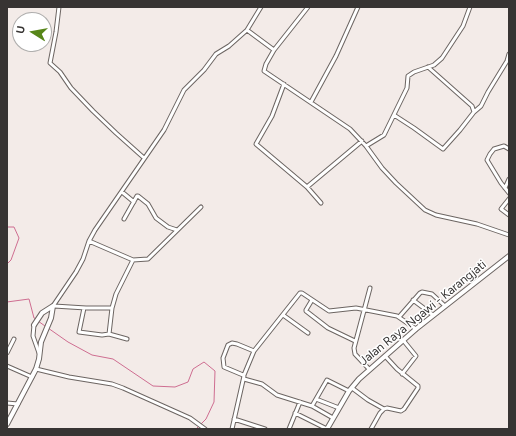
<!DOCTYPE html>
<style>
body{margin:0}
#map{position:relative;width:516px;height:436px;overflow:hidden;background:#f3ebe8;font-family:Figtree,sans-serif}
canvas{display:block}
.frame{position:absolute;inset:0;border:8px solid #373433;pointer-events:none}
.north{position:absolute;left:12px;top:12px;width:40px;height:40px;box-sizing:border-box;background:#fff;border:1px solid #afaead;border-radius:50%;rotate:281deg;font-size:11px;font-weight:700;line-height:16px;text-align:center;color:#373433}
.north::after{content:'';display:block;margin:auto;width:14px;height:18px;background:#578619;clip-path:polygon(50% 0,100% 100%,50% 72%,0 100%)}
</style>
<div id="map">
<canvas width="516" height="436"></canvas>
<div class="frame"></div>
<div class="north">U</div>
</div>
<script>
const context = document.querySelector('canvas').getContext('2d');
context.lineJoin = 'round';
const toPath = rows => new Path2D(rows.map(r => 'M' + r).join(''));
function stroke(path, color, width, dash) { context.strokeStyle = color; context.lineWidth = width; context.lineCap = dash ? 'butt' : 'round'; context.setLineDash(dash || []); context.stroke(path); }
function drawText(font, color, halo, rows, align = 'center') {
  context.font = font + ' Figtree,sans-serif'; context.lineWidth = 3; context.setLineDash([]); context.textBaseline = 'middle'; context.strokeStyle = halo; context.fillStyle = color; for (const [text, x, y, turn = 0] of rows) {
    context.save(); context.translate(x, y); context.rotate((+turn || 0) * Math.PI / 180); context.textAlign = isNaN(turn) ? turn : align; if (halo) context.strokeText(text, 0, 0); context.fillText(text, 0, 0); context.restore();
  }
}
stroke(toPath([
 [7,227,14,227,19,238,11,260,7,264],
 [7,302,29,299,34,318,36,319],
 [38,321,45,326],
 [48,328,68,342,92,355,113,359,153,386,175,387,188,382,193,369,204,362,215,371,214,402,206,419,196,429]
]), '#ce6d90', 1);
const street = toPath([
 [59,7,56,32,50,63,60,72,71,88,93,111,116,133,144,158],
 [308,7,274,50,266,64,264,71,350,129,366,146,382,168,396,183,425,210,436,215,477,224,509,235],
 [247,30,274,50],
 [284,84,272,116,256,144,307,187,362,141],
 [311,102,336,56,358,7],
 [474,112,481,106,488,92,507,61,509,54],
 [394,115,414,128,443,149,460,130,474,112,472,106,428,67],
 [366,146,384,135,407,88,408,76,414,72,434,65,442,58,463,26,470,7],
 [509,149,504,146,494,149,490,154,487,160,501,183,509,193],
 [307,187,321,203],
 [505,188,509,179],
 [122,192,134,202],
 [509,199,501,209,509,215],
 [124,219,137,196,138,196,148,204,156,218,168,227,177,230],
 [89,241,133,260,148,259,201,207],
 [312,300,306,310,306,311,328,328,355,341],
 [413,300,433,315],
 [53,306,76,272,83,259,89,241,95,230,164,130,184,90,204,70,216,54,229,46,247,30,261,7],
 [54,306,86,308,112,308],
 [84,308,79,332,102,335,109,334,112,308,116,294,133,260],
 [283,315,308,333],
 [399,317,420,293,422,292,432,294,445,306],
 [34,325,33,336,39,353],
 [109,334,127,339],
 [7,353,14,339],
 [7,366,32,377],
 [36,369,69,377,112,384,123,388,190,418,205,429],
 [369,369,355,354,354,348,370,288],
 [402,374,416,356,403,340],
 [244,375,254,351],
 [244,379,262,384,277,395,312,406,333,418],
 [352,388,368,400,384,409],
 [316,399,339,408],
 [7,403,18,404],
 [312,406,327,380,349,391],
 [295,413,327,429],
 [234,419,265,429],
 [232,429,244,376,243,375,224,367,223,358,228,345,232,343,237,344,254,351,300,293,302,293,329,311,356,308,397,316,416,329],
 [289,429,300,402],
 [371,429,380,413,384,409,387,408,401,411,404,409,418,388,418,386,397,369,385,356]
]);
const secondary = toPath([
 [34,325,42,313,53,306],
 [7,424,36,369,39,359,41,342,51,318,53,306],
 [327,429,349,391,359,379,416,329,509,256]
]);
stroke(street, '#6c6562', 5);
stroke(secondary, '#6c6562', 6);
stroke(street, '#fff', 3);
stroke(secondary, '#fff', 4);
drawText('12px', '#373433', '#fff', [
 ["Jalan Raya Ngawi - Karangjati",423,313,-39]
]);
</script>
